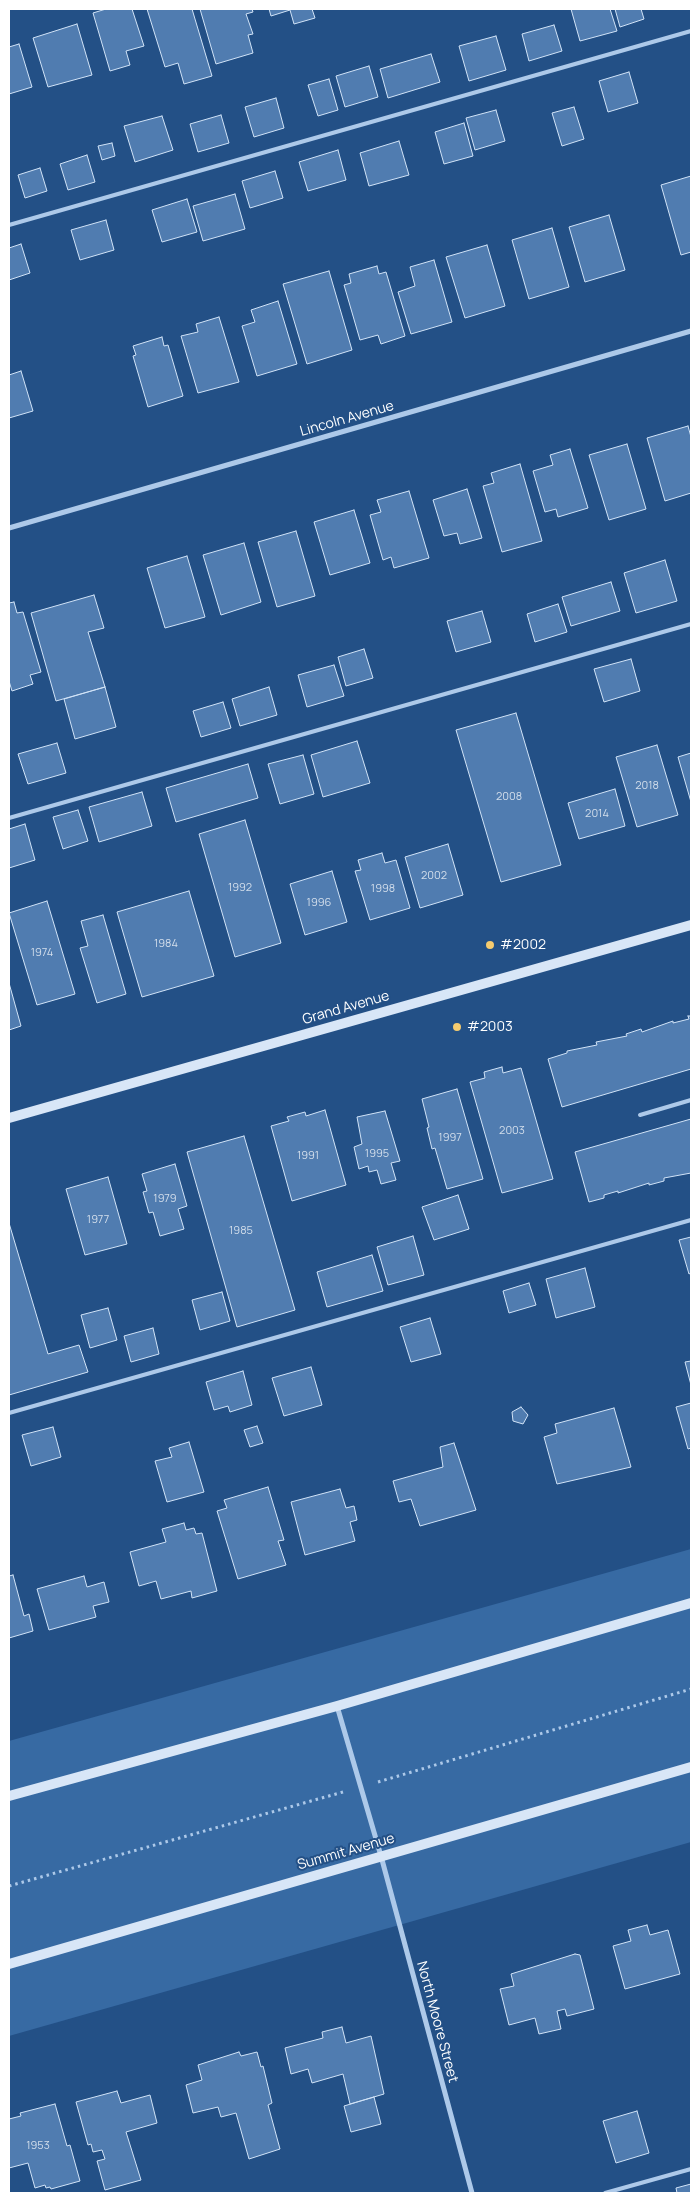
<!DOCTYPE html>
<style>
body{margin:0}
#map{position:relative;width:700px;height:2202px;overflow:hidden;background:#235086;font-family:Manrope,sans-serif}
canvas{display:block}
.frame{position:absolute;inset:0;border:10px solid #fff;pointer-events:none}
</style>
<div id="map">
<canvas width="700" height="2202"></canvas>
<div class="frame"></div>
</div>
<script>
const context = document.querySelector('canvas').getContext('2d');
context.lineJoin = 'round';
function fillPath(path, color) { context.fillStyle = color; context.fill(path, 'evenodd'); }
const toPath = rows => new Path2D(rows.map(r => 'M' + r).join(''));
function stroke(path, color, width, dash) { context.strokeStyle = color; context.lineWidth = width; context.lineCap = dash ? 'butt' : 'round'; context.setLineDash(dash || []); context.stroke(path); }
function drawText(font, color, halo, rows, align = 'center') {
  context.font = font + ' Manrope,sans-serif'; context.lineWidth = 4; context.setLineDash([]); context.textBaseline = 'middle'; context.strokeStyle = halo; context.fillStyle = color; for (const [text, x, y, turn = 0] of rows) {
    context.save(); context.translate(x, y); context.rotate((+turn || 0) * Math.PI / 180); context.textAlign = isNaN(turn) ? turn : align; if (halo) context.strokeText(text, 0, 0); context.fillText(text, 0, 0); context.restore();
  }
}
fillPath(toPath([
 [691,1549,691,1842,9,2036,9,1741]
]), '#376aa3');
const building = toPath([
 [106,9,132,9,144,46,126,51,130,65,110,71,93,13,106,9],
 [147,9,192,9,212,76,184,84,178,63,165,67,147,9],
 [200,9,252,9,253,12,246,14,253,34,248,35,253,53,216,64,200,9],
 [269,9,312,9,315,18,294,24,290,10,271,16,269,9],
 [571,9,610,9,617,31,580,41,571,9],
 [615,9,641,9,644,19,620,27,615,9],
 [77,24,92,75,48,87,33,38,77,24],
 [554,25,562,51,529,61,522,34,554,25],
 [496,36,506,70,469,81,459,46,496,36],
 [19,44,32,87,9,94,9,47,19,44],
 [431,54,440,82,388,98,380,69,431,54],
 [369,66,378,97,345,107,336,76,369,66],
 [629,72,638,103,608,112,599,81,629,72],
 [329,79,338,110,318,116,308,85,329,79],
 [276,98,284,128,254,137,245,107,276,98],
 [574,107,584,139,562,146,552,113,574,107],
 [496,110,505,141,475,150,466,118,496,110],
 [221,115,229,143,198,152,190,124,221,115],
 [162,116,173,150,135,162,124,126,162,116],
 [464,123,473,156,444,164,435,132,464,123],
 [399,141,409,175,369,186,360,153,399,141],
 [112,143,115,156,102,160,98,146,112,143],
 [338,150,346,180,308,191,299,162,338,150],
 [87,155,95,182,68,190,60,164,87,155],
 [40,168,47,191,25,198,18,175,40,168],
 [275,171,283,198,250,208,242,181,275,171],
 [691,176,691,252,681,255,661,185,691,176],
 [235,194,245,229,203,241,193,206,235,194],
 [187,199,197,232,162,242,152,210,187,199],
 [609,215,625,270,585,282,569,227,609,215],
 [106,220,114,250,80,260,71,230,106,220],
 [552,228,569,287,529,299,512,240,552,228],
 [21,244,30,273,9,280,9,248,21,244],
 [487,245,505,306,465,318,446,257,487,245],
 [434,260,452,322,411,334,398,292,415,286,410,267,434,260],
 [377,266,379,274,386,272,405,336,381,344,378,335,360,340,344,285,351,283,349,274,377,266],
 [329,271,352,350,307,364,283,284,329,271],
 [278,301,297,364,257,376,242,326,255,322,251,310,278,301],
 [219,317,239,382,198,393,181,336,198,332,196,324,219,317],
 [162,337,164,346,168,345,183,396,148,407,133,356,136,355,133,346,162,337],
 [21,371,33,411,9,418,9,375,21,371],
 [688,426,691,437,691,493,665,501,647,438,688,426],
 [627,444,646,509,609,520,589,455,627,444],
 [570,449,588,508,558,517,556,509,545,512,533,471,553,465,550,455,570,449],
 [520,464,542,541,502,552,483,486,494,483,491,473,520,464],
 [467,489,482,538,460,544,457,533,444,536,433,500,467,489],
 [409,491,429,558,394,568,391,557,383,560,370,515,381,512,377,500,409,491],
 [354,510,370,563,330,575,314,522,354,510],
 [296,531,315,596,277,607,258,542,296,531],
 [244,543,261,602,221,615,203,555,244,543],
 [187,556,205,617,165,628,147,568,187,556],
 [665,560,677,601,636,613,624,573,665,560],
 [611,582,620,611,571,626,562,597,611,582],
 [94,595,104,628,88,632,105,687,56,701,31,613,94,595],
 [14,602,17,613,23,612,41,672,30,675,33,684,12,691,9,681,9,603,14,602],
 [558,604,567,632,535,642,527,614,558,604],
 [482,611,491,642,456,652,447,621,482,611],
 [364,649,373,678,346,686,338,657,364,649],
 [631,659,640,691,604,702,594,669,631,659],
 [334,665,344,696,307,707,298,675,334,665],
 [105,687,116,727,75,739,64,699,105,687],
 [269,687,277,715,240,726,232,699,269,687],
 [223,702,231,728,201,737,193,711,223,702],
 [516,713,561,865,501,882,456,730,516,713],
 [357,741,370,783,323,797,311,755,357,741],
 [57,743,66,773,28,784,18,754,57,743],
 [657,745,678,815,637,827,616,757,657,745],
 [691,753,691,802,678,757,691,753],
 [303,755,314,794,280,804,268,764,303,755],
 [248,764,258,798,176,822,166,788,248,764],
 [615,789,625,826,579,839,568,803,615,789],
 [142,792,152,826,99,842,89,807,142,792],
 [78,810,88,841,63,849,53,817,78,810],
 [245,820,281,943,235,957,199,834,245,820],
 [25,824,35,860,9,868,9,829,25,824],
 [448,844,463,895,420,908,405,857,448,844],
 [382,853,385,863,396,860,410,908,370,920,355,871,361,870,358,860,382,853],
 [332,871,347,922,305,935,290,884,332,871],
 [189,891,214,976,142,997,117,912,189,891],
 [47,901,75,994,37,1005,9,913,47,901],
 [103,915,126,994,97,1003,80,948,88,946,81,921,103,915],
 [9,983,21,1026,9,1030,9,983],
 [688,1016,691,1016,691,1069,562,1107,548,1059,567,1053,567,1051,597,1045,596,1042,627,1036,626,1034,641,1029,642,1032,673,1021,673,1023,689,1019,688,1016],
 [502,1067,503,1073,521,1068,553,1179,502,1193,470,1082,485,1078,484,1072,502,1067],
 [457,1089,483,1179,447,1189,435,1148,432,1149,427,1128,429,1127,422,1099,457,1089],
 [325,1110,346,1185,292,1201,271,1126,289,1121,287,1117,305,1112,306,1116,325,1110],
 [385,1111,400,1161,391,1163,396,1180,381,1184,377,1170,369,1172,368,1166,359,1169,354,1147,362,1144,357,1117,385,1111],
 [691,1119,691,1173,664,1178,664,1181,649,1185,649,1183,618,1193,618,1191,604,1195,604,1198,589,1202,575,1152,691,1119],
 [244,1136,295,1310,237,1327,187,1152,244,1136],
 [175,1164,187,1206,178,1209,184,1229,160,1236,153,1212,149,1213,143,1192,147,1191,142,1174,175,1164],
 [108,1177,127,1244,85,1255,66,1189,108,1177],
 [458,1195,469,1229,434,1240,422,1207,458,1195],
 [9,1223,48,1354,79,1345,88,1372,9,1395,9,1223],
 [413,1236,424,1275,388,1285,377,1247,413,1236],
 [691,1237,691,1273,689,1274,679,1240,691,1237],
 [372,1255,383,1291,327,1307,317,1272,372,1255],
 [585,1268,595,1307,556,1318,546,1279,585,1268],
 [529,1283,536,1305,509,1313,503,1291,529,1283],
 [222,1292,230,1321,200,1330,192,1300,222,1292],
 [108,1308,117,1340,90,1348,81,1315,108,1308],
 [430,1318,441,1354,411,1362,400,1327,430,1318],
 [153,1328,159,1354,131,1362,124,1336,153,1328],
 [691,1361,691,1385,685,1362,691,1361],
 [311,1367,322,1405,284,1416,272,1378,311,1367],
 [243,1371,252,1405,230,1412,228,1406,214,1410,206,1382,243,1371],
 [691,1403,691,1448,688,1449,676,1407,691,1403],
 [521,1407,528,1415,523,1424,513,1421,512,1412,521,1407],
 [614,1408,631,1467,557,1484,544,1437,557,1433,555,1424,614,1408],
 [257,1426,263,1443,250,1447,244,1430,257,1426],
 [53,1427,61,1457,31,1466,22,1435,53,1427],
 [189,1442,204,1492,167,1502,155,1461,172,1457,169,1448,189,1442],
 [454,1443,476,1510,420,1526,411,1499,399,1502,393,1481,443,1467,440,1447,454,1443],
 [268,1487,284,1540,278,1541,286,1565,238,1579,217,1511,227,1508,224,1500,268,1487],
 [340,1489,346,1508,354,1506,357,1520,350,1522,355,1541,305,1555,291,1502,340,1489],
 [184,1523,186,1530,194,1528,196,1534,202,1533,217,1591,192,1598,191,1591,161,1599,156,1581,139,1586,130,1552,166,1542,162,1529,184,1523],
 [13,1575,24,1616,29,1614,33,1631,9,1638,9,1576,13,1575],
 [84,1576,87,1587,104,1582,109,1602,93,1606,96,1617,49,1630,37,1589,84,1576],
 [647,1925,650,1935,668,1930,680,1974,625,1989,613,1946,631,1941,628,1930,647,1925],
 [575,1954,580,1955,594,2009,567,2016,565,2009,557,2011,561,2029,539,2034,535,2018,509,2025,500,1989,514,1986,511,1974,575,1954],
 [342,2027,346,2043,371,2036,384,2094,350,2104,343,2074,312,2083,308,2069,291,2074,285,2048,323,2038,322,2032,342,2027],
 [239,2052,241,2056,257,2052,261,2067,263,2066,272,2103,268,2105,280,2149,249,2159,236,2113,221,2117,218,2107,193,2113,186,2085,202,2080,198,2065,239,2052],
 [117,2091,121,2103,150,2095,157,2123,126,2132,141,2180,105,2190,97,2161,105,2159,102,2150,93,2152,91,2144,88,2145,76,2102,117,2091],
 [374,2097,381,2124,351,2132,344,2106,374,2097],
 [55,2104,67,2146,70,2145,80,2181,51,2189,50,2187,46,2188,45,2185,35,2188,28,2163,9,2168,9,2119,21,2116,20,2113,55,2104],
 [637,2111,649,2153,616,2163,603,2121,637,2111],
 [691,2184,691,2193,677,2193,676,2188,691,2184]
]);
fillPath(building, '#507cb0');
stroke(building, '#d1e3f7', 1);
stroke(toPath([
 [378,1782,691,1689],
 [9,1886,343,1792]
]), '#adc9e9', 3, [2.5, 4]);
stroke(toPath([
 [9,225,691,31],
 [9,818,691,624],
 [640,1115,691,1100],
 [9,1413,691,1220],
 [605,2193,691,2169]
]), '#adc9e9', 4);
stroke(toPath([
 [9,528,691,331],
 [337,1706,381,1856,472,2193]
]), '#adc9e9', 5);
stroke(toPath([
 [9,1118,691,925],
 [9,1796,337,1706,691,1603],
 [9,1964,691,1767]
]), '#d8e6f7', 10);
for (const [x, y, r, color] of [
 [490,945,5,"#f5cb6f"],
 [457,1027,5,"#f5cb6f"]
]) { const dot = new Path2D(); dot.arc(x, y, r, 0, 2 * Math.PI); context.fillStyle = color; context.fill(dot); stroke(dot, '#235086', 2); }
drawText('11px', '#d3deeb', null, [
 ["2018",647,786],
 ["2008",509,797],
 ["2014",597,814],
 ["2002",434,876],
 ["1992",240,888],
 ["1998",383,889],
 ["1996",319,903],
 ["1984",166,944],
 ["1974",42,953],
 ["2003",512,1131],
 ["1997",450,1138],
 ["1995",377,1154],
 ["1991",308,1156],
 ["1979",165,1199],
 ["1977",98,1220],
 ["1985",241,1231],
 ["1953",38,2146]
]);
drawText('14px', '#fff', '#235086', [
 ["Lincoln Avenue",347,419,-16],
 ["Grand Avenue",346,1008,-16],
 ["Summit Avenue",346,1852,-16],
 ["North Moore Street",437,2022,75]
]);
drawText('14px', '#fff', '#235086', [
 ["#2002",500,945],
 ["#2003",467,1027]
], 'left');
</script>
